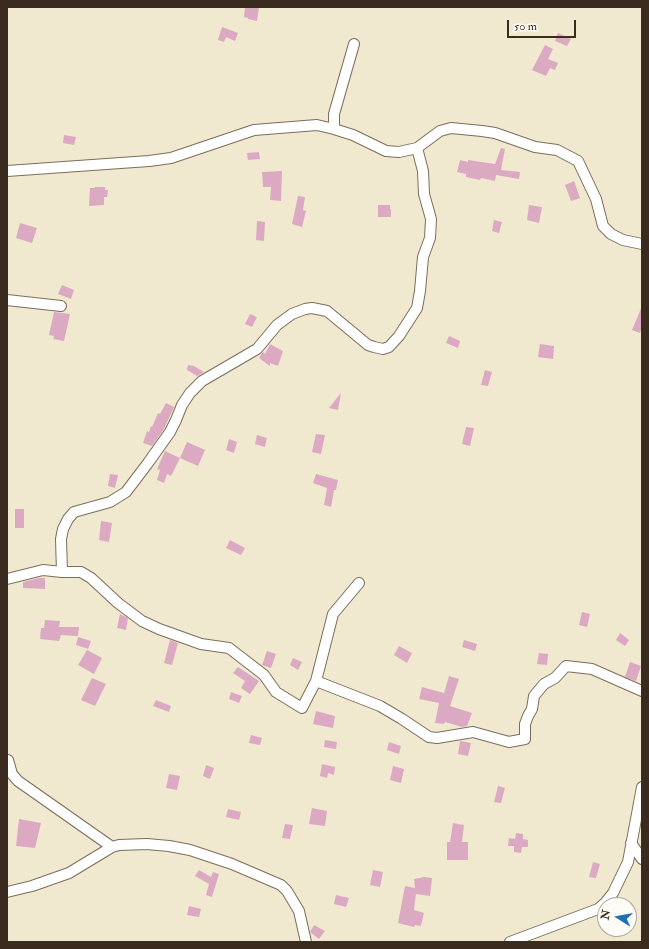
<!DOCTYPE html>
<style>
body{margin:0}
#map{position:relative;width:649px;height:949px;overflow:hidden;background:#f1e9cf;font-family:"IM FELL Double Pica",serif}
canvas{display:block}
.frame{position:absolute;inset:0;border:8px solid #3b2a1e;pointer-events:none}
.north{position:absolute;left:597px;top:897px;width:40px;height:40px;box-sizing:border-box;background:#fdfcf7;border:1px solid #afa8a0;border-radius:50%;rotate:281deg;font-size:11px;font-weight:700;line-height:16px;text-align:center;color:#3b2a1e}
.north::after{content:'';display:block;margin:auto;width:14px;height:18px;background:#1f6fb2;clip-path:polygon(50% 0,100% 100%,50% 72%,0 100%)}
.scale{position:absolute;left:507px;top:20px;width:69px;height:18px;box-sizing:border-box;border:2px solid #3b2a1e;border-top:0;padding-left:5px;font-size:12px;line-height:14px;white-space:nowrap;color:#3b2a1e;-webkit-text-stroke:3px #fdfcf7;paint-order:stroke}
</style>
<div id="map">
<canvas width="649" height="949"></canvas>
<div class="frame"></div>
<div class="north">N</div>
<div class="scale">50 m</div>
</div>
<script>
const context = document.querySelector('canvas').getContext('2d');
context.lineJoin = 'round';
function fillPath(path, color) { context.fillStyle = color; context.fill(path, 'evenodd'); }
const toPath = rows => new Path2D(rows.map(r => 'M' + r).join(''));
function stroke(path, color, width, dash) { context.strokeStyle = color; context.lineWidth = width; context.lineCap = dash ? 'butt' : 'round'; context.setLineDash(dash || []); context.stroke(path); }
fillPath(toPath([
 [245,7,259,7,257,21,248,19,248,18,244,17],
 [222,27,238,33,235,41,226,37,224,42,218,40],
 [558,33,571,39,567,46,555,41],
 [545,45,553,49,548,59,558,63,555,70,550,68,546,76,532,70],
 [64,135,76,137,74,145,63,143],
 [501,148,505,149,501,170,520,172,519,179,496,175,495,181,481,178,480,180,466,177,466,174,457,172,460,160,468,162,468,160,495,164],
 [259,152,260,159,248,160,247,153],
 [282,171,281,201,270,200,271,187,263,187,262,172],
 [574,181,580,198,571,201,565,185],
 [95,187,105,187,105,190,108,190,107,197,104,197,104,205,89,206,90,188,95,188],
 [298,196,305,197,303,210,306,211,302,227,292,224],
 [378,205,390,205,390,209,391,209,391,217,378,217],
 [529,205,542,207,539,223,527,220],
 [494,220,502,222,499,233,492,231],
 [257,221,265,222,264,241,256,240],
 [20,223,37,228,32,243,16,238],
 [62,285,74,290,71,299,58,294],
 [642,306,642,327,640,333,632,330],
 [54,312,70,314,64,341,53,339,54,336,49,335],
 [250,314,257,317,252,327,245,324],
 [449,336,460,341,458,348,446,343],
 [270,344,283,351,278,366,270,363,270,366,259,358,263,352,265,354],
 [540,344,554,346,553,359,538,357],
 [188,365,194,366,204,372,197,376,187,370],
 [485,370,492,372,488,386,481,385],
 [341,393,338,410,329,408],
 [166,403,174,407,164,429,152,446,143,443,147,431,149,432,151,426,152,427,158,413,160,414],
 [466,427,474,428,470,446,462,444],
 [316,434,325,435,321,454,312,452],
 [257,435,267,438,265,447,255,444],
 [229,439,237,442,234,453,226,450],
 [187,442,205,450,198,466,180,458],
 [165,451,180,458,171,476,167,474,164,483,157,480,160,470,157,469],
 [110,474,118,475,115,488,108,486],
 [316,474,338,480,336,490,334,490,331,507,324,505,327,488,313,483],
 [15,509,24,509,24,528,15,528],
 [101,521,112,523,109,542,99,540],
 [230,540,245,548,241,555,226,548],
 [39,578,45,578,45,589,23,588,23,582],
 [582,612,590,614,587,627,579,625],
 [120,614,128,618,126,630,117,628],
 [45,620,60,621,59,627,79,627,78,636,61,635,59,641,40,639,41,628,44,628],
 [620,633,629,640,625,646,616,640],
 [78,637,91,641,88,649,76,645],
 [170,640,178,643,172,665,164,663],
 [464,640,477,644,475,651,462,647],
 [399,646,412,653,407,663,394,655],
 [87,650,102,658,94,674,78,665],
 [267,651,276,654,271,668,262,665],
 [539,653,548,654,547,665,537,664],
 [293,658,302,662,298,670,290,665],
 [630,662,641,666,636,681,625,677],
 [238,667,259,681,250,694,241,688,245,681,233,673],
 [449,676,459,679,450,706,472,713,467,726,462,727,445,722,444,724,435,723,439,703,419,699,422,687,444,693],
 [92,678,106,684,95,706,81,700],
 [231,692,242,696,239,703,229,699],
 [156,700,171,706,169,712,153,706],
 [316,711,335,716,333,728,313,724],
 [251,735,262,738,260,745,249,743],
 [325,740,337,742,336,749,324,747],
 [460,741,471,743,468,756,458,754],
 [389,742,401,746,399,754,387,750],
 [322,764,335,767,334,775,328,773,327,778,320,776],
 [206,765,214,768,210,779,203,776],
 [393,766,404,769,401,783,390,780],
 [169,774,180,776,177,790,166,788],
 [498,786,505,788,501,803,494,802],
 [312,808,327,811,325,826,309,824],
 [228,809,241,812,239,820,226,817],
 [19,819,41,823,35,848,16,846],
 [453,823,464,825,462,842,468,842,468,860,447,860,447,842,450,842],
 [285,824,293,825,290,839,282,838],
 [516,833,523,834,523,839,528,840,528,847,522,847,521,853,514,852,514,846,508,846,509,838,515,839],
 [593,862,600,864,596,878,589,877],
 [199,870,211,877,213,872,219,874,212,897,206,895,209,884,195,876],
 [373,870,383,872,380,887,370,885],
 [424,877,432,878,430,896,416,894,414,910,424,913,421,926,415,925,414,927,398,923,405,886,415,888,414,879],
 [336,895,349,898,346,907,334,904],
 [189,906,201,909,199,917,187,915],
 [314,925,325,931,319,939,310,932]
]), '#dca9c2');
const minor = toPath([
 [334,129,334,114,354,44],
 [7,171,149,161,171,158,254,130,317,125,334,129,353,135,386,151,399,152,417,148,440,131,451,128,482,131,495,133,535,147,557,150,578,161,596,199,603,226,611,234,623,240,642,244],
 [7,300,61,306],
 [62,572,61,539,63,529,68,519,74,512,110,502,126,492,148,463,170,432,176,420,182,405,190,393,202,381,257,349,277,325,292,314,305,309,312,308,327,311,368,345,374,347,383,349,389,347,399,336,417,308,420,291,423,257,430,238,431,219,424,194,423,171,417,148],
 [7,579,43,570,62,572,81,572,91,578,118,603,142,621,159,629,201,644,229,648,264,675,276,692,302,708,316,681,380,706,402,719,429,737,437,738,473,732,509,742,525,739,525,724,528,716,532,709,534,696,544,684,555,678,566,666,592,669,642,691],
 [316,681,333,614,359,583],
 [8,760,12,774,18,781,112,847],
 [631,843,642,859],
 [7,892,32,886,69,873,112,847,119,845,147,844,169,846,190,850,232,864,281,885,287,891,299,911,306,942],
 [510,942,598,909,605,903,613,893,628,862,642,787]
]);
stroke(minor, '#7b6d5c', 12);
stroke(minor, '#fff', 10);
</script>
